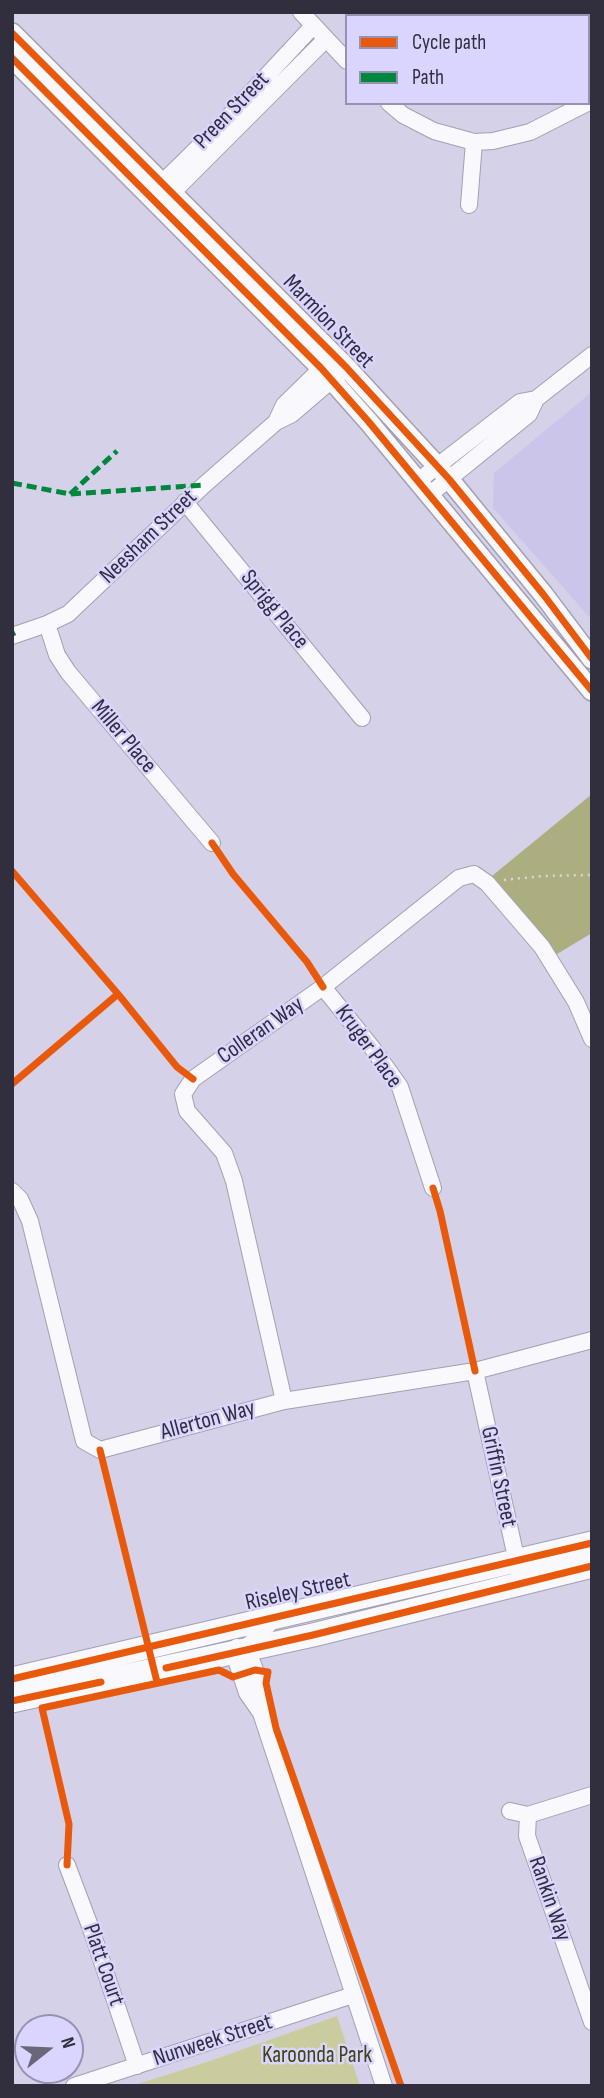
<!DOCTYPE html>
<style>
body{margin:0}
#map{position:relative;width:604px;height:2098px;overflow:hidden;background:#d4d1e8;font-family:"Sofia Sans Condensed",sans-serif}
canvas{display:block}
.frame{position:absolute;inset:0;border:14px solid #312e3e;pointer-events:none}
.legend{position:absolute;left:345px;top:14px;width:245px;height:91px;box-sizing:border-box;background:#dad5ff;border:2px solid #9692b2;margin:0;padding:9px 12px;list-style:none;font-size:21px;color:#312e3e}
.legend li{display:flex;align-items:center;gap:14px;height:35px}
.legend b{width:35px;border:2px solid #9692b2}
.north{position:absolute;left:14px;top:2014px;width:70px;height:70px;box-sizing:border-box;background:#dad5ff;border:2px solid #9692b2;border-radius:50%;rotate:72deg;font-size:19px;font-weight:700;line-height:28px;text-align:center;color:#312e3e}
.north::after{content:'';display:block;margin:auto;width:24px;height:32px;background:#6a677a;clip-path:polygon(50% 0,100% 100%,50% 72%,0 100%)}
</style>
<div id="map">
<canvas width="604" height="2098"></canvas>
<div class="frame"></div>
<ul class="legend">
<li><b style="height:9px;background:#e8590c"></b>Cycle path</li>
<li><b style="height:9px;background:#00873e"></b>Path</li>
</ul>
<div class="north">N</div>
</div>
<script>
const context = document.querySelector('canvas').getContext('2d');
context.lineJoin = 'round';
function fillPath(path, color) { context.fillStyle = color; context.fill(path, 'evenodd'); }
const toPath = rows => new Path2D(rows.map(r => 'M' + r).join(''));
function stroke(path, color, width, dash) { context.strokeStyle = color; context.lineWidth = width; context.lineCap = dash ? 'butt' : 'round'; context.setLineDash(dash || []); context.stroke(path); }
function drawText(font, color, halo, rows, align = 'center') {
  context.font = font + ' "Sofia Sans Condensed",sans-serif'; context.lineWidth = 5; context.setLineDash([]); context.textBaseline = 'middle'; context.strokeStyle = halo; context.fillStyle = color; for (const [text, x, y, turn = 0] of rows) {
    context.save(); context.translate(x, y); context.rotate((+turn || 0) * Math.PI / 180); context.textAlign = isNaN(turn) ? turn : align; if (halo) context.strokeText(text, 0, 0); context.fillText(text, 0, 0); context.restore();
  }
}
fillPath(toPath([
 [592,392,592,620,493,508,494,473]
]), '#cac5e9');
fillPath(toPath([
 [337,2016,360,2086,132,2086,210,2061]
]), '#cbcc9d');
fillPath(toPath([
 [592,794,592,933,557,954,492,876]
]), '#adae80');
const minor = toPath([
 [301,12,347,61],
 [389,103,403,115,434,131,474,142,493,141,530,132,587,103],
 [155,190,219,127,313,26],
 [164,201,326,39],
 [469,205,474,142],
 [276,422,284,405,329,361],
 [418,481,520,402,536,399],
 [429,495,529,414,536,399,592,355],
 [185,502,362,718],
 [47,624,57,655,68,672,212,843],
 [12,636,47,624,68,614,204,485,276,422,292,414,340,373],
 [323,987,373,1049,400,1087,433,1188],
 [12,1191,20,1199,30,1221,84,1441,100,1450,284,1401,475,1371,592,1340],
 [475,1371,519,1571],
 [284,1401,234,1181,224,1153,187,1111,183,1094,193,1079,323,987,459,878,474,874,487,883,542,947,576,1002,592,1039],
 [237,1647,251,1659,255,1670,261,1689,261,1713,384,2086],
 [261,1713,247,1693,237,1663,243,1651,275,1618],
 [510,1811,528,1815,592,1795],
 [528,1815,527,1836,592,2022],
 [67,1865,90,1926,137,2066],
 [74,2086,353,1995]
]);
const major = toPath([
 [12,33,346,367,449,479,543,594,592,659],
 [12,58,321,368,368,421,592,691]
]);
const highway = toPath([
 [12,1679,592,1543],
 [12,1701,313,1635,592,1566]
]);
stroke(minor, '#a2a0b2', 18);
stroke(major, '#a2a0b2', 22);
stroke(highway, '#a2a0b2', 25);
stroke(toPath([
 [504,880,543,876,592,875]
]), '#d7d6de', 2.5, [2, 5]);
stroke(minor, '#f9f8fc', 16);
stroke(major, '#f9f8fc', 19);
stroke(highway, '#f9f8fc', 23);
stroke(toPath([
 [12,483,70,494,204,485],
 [70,494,117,451],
 [12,632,14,636]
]), '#00873e', 5, [10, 5]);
stroke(toPath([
 [12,33,346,367,449,479,543,594,592,659],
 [12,58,321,368,368,421,592,691],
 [212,843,233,874,307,962,323,987],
 [12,871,118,994,177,1067,193,1079],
 [12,1084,118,994],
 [433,1188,440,1211,475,1371],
 [100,1450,157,1682],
 [166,1668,313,1635,592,1566],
 [12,1679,592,1543],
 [12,1701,101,1682],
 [67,1865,69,1824,42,1708,219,1670,233,1677,255,1670,268,1672,266,1683,276,1728,401,2086]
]), '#e8590c', 7);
drawText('23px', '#312e3e', '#dad5ff', [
 ["Preen Street",232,111,-46],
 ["Marmion Street",328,322,46],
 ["Neesham Street",149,537,-44],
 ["Sprigg Place",274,610,51],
 ["Miller Place",123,737,50],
 ["Colleran Way",261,1031,-35],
 ["Kruger Place",368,1047,54],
 ["Allerton Way",208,1421,-15],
 ["Griffin Street",498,1477,78],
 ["Riseley Street",298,1592,-13],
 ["Rankin Way",549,1899,71],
 ["Platt Court",103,1965,71],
 ["Nunweek Street",213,2041,-18]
]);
drawText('23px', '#42440d', '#dad5ff', [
 ["Karoonda Park",317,2056]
]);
</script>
